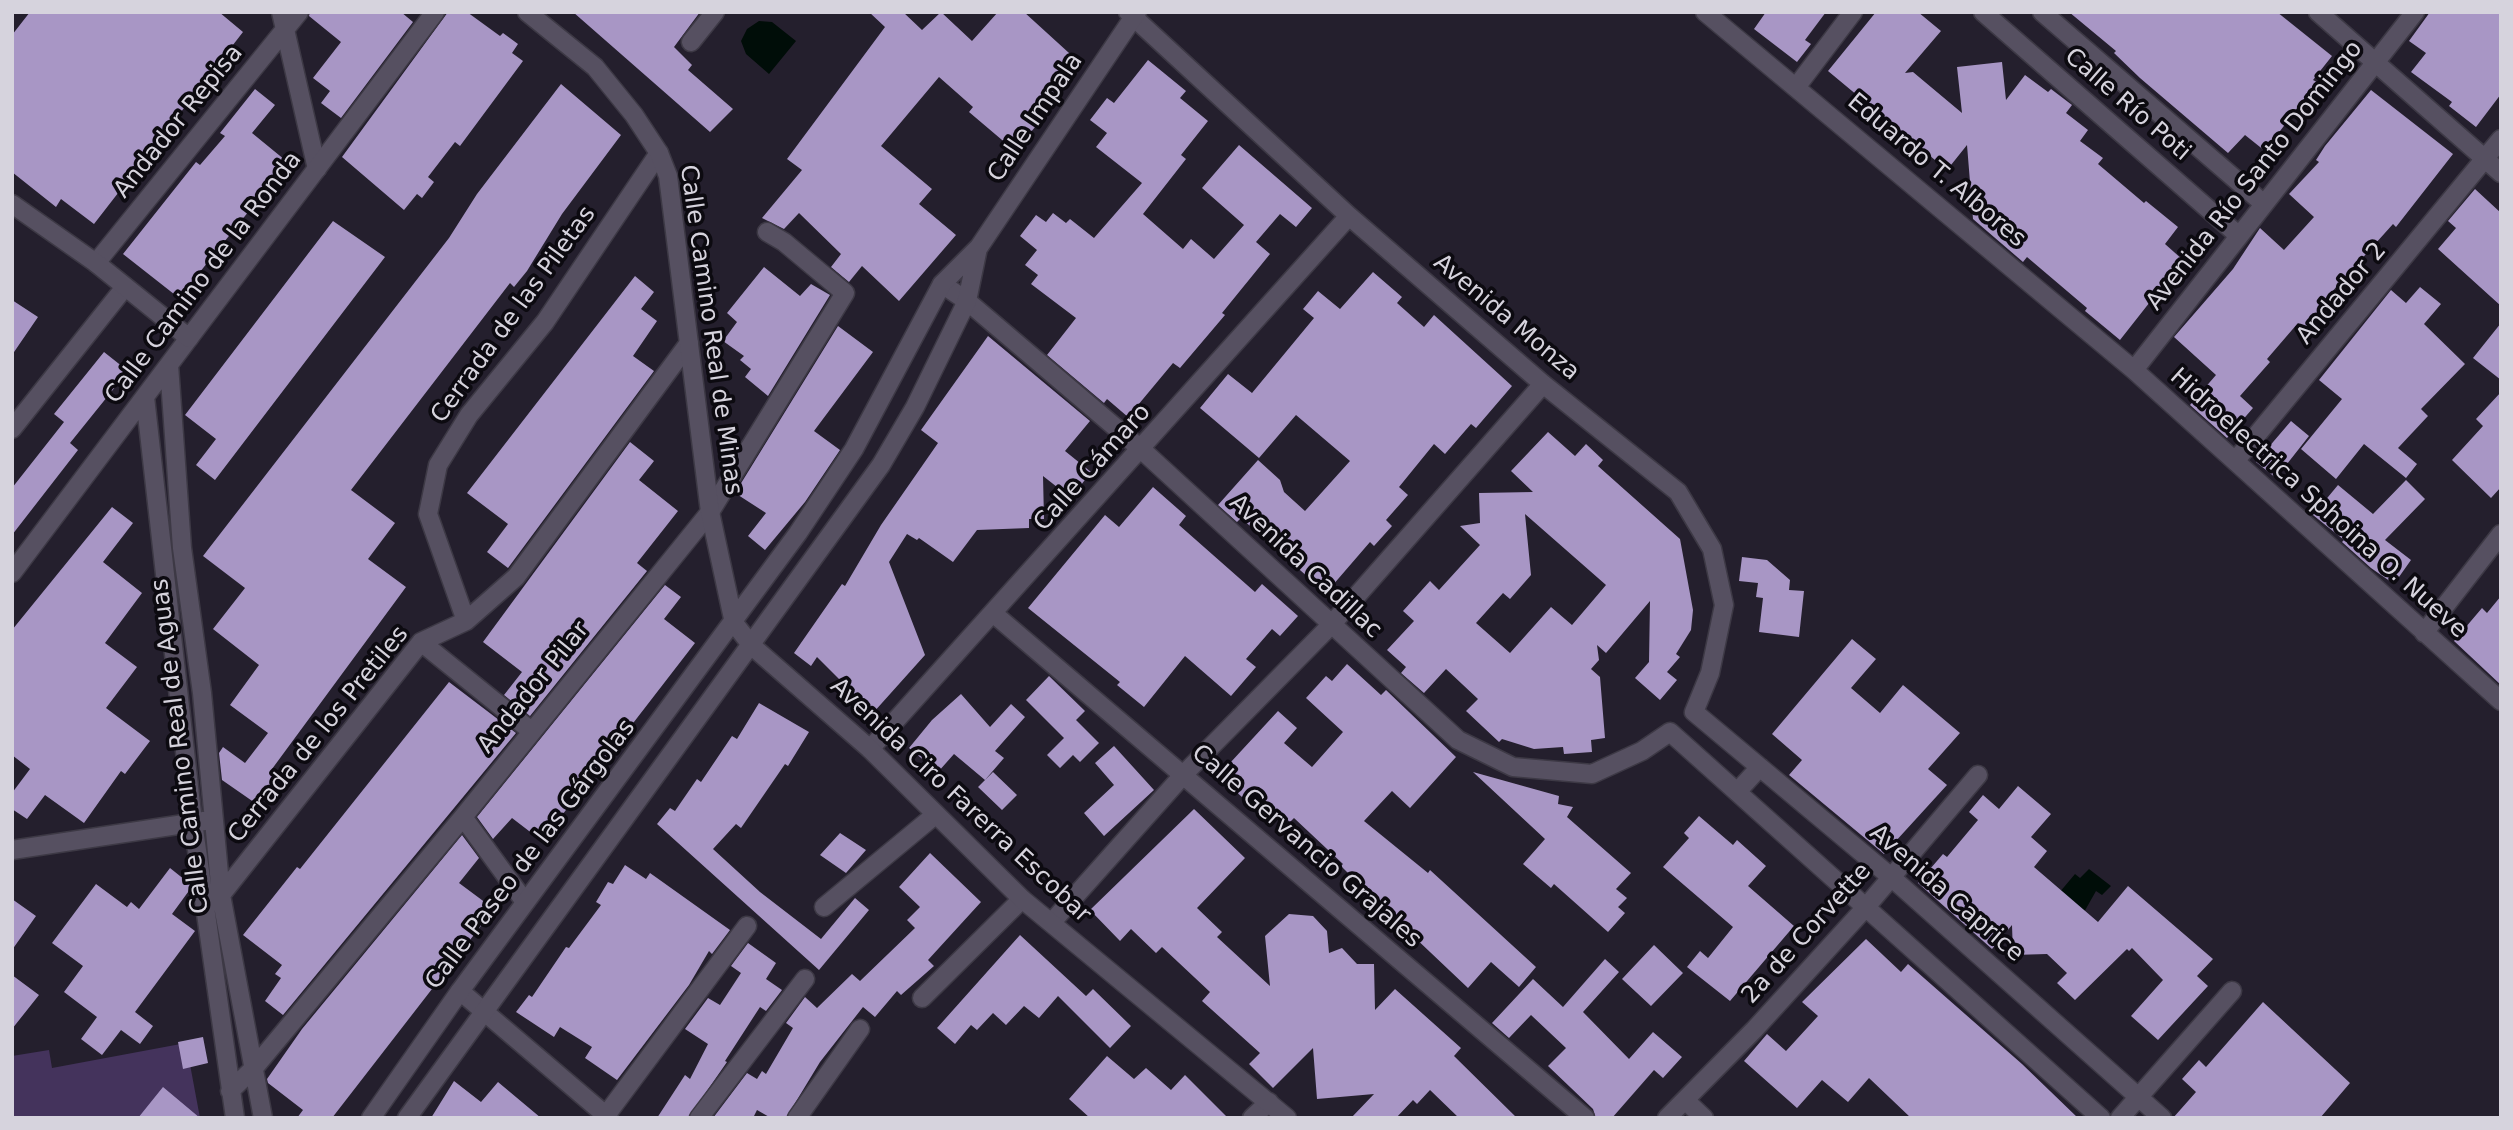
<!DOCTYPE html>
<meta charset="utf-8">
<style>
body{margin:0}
#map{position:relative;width:2513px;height:1130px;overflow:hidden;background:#241f2d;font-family:"DejaVu Sans",sans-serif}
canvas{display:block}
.frame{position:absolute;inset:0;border:14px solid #d6d3dd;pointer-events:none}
</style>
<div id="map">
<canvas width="2513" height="1130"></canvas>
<div class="frame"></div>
</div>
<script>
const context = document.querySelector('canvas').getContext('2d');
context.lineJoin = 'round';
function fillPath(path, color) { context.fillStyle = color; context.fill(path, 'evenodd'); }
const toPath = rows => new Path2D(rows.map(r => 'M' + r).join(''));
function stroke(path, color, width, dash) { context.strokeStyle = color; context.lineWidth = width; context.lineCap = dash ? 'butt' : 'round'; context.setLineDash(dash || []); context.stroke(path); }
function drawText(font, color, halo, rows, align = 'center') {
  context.font = font + ' "DejaVu Sans",sans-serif'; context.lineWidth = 7; context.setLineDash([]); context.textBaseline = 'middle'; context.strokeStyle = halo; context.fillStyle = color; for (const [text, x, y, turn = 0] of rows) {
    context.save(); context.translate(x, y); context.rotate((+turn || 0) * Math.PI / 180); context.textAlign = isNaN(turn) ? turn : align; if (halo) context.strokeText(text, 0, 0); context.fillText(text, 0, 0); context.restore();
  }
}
fillPath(toPath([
 [186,1043,200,1118,12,1118,12,1056,49,1050,52,1068]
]), '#44335c');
fillPath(toPath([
 [759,21,772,22,796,41,769,74,746,54,741,41,747,29],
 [2089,869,2111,886,2102,895,2096,891,2083,914,2059,893,2075,874,2080,878]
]), '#000d08');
fillPath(toPath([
 [30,12,219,12,243,32,94,224,61,199,56,207,12,172,12,35],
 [310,12,401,12,413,22,341,118,321,103,330,91,313,78,341,42,309,16],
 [448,12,467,12,500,36,503,33,518,44,512,53,523,61,460,146,455,142,428,177,434,182,422,198,417,194,404,210,342,157],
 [573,12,700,12,674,47,692,65,688,70,733,109,710,132],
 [869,12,903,12,922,30,941,12,972,41,998,12,1024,12,1080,63,1045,103,1051,108,1015,151,969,112,973,107,939,77,881,146,932,189,919,204,956,235,899,301,862,266,849,282,831,267,841,254,799,213,784,229,762,218,802,170,787,159,885,27],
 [1766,12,1826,12,1805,40,1811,44,1797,62,1754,29],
 [1876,12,1918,12,1941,31,1905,73,1913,72,1962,113,1957,67,2002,62,2006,100,2025,75,2048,92,2051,89,2072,105,2066,113,2088,130,2080,141,2103,158,2098,164,2144,203,2146,201,2178,227,2165,244,2183,260,2120,340,2085,311,2087,308,2027,257,2023,262,1973,219,1967,145,1947,170,1828,71],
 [2069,12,2277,12,2332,56,2313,80,2317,82,2265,151,2245,135,2228,153,2140,78,2114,53,2116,51],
 [2430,12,2501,12,2501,94,2476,127,2449,106,2452,102,2411,72,2426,53,2409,41],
 [1148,60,1186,91,1180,98,1208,121,1181,155,1186,159,1143,214,1183,249,1191,239,1214,259,1244,225,1202,188,1239,145,1312,208,1296,227,1280,214,1256,242,1270,254,1222,313,1225,315,1180,368,1173,363,1128,417,1107,399,1104,403,1047,355,1076,318,1031,284,1038,275,1025,265,1037,250,1020,236,1036,215,1046,222,1053,213,1066,223,1070,219,1094,238,1142,183,1096,147,1107,133,1090,120,1107,98,1114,103],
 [561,84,621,135,562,214,527,271,514,287,510,283,351,490,395,523,368,559,406,587,272,769,279,774,258,805,222,780,219,753,223,747,245,763,268,733,230,705,259,665,213,629,245,588,203,556,449,238,477,194],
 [255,89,275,105,252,133,285,160,250,204,253,206,179,298,123,254,196,162,200,165,225,136,220,133],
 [2371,90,2453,154,2396,227,2393,224,2330,294,2334,297,2305,329,2298,323,2267,359,2270,362,2240,396,2253,408,2227,438,2190,405,2216,375,2174,337,2233,269,2260,228,2284,250,2314,217,2289,194,2319,162,2316,160,2325,146],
 [2475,189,2501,213,2501,306,2438,249,2456,228,2448,221],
 [333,221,385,257,215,480,196,465,216,439,185,415],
 [764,267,800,296,811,284,830,295,768,396,745,377,751,369,740,360,744,356,723,341,737,322,727,313],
 [1373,272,1402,297,1397,303,1424,327,1434,315,1512,386,1476,428,1471,424,1445,454,1434,444,1399,487,1408,495,1386,520,1392,526,1374,546,1370,542,1326,593,1241,518,1237,522,1218,505,1258,460,1280,480,1284,492,1305,511,1350,461,1296,415,1259,458,1200,408,1228,374,1252,393,1314,318,1303,309,1318,291,1340,309],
 [635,276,654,292,641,309,657,321,633,356,654,371,508,568,487,552,508,524,467,493],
 [2420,287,2441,304,2424,324,2465,364,2421,409,2428,416,2398,448,2417,464,2406,478,2364,444,2336,479,2301,449,2342,399,2319,380,2391,290,2406,303],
 [12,300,38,317,12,355],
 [2501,323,2501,380,2473,358],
 [838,326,873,352,814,431,840,450,805,502,765,550,748,536,766,513,735,493],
 [988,336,1090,421,1065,451,1091,472,1071,498,1043,476,1044,519,1029,519,1029,528,977,530,953,562,919,538,917,540,907,534,889,562,925,655,873,713,817,657,811,666,794,653,842,584,845,586,881,525,938,443,921,430],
 [104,352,128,371,70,443,78,450,12,535,12,488,64,422,54,414],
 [2501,392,2501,487,2491,498,2452,460,2483,426,2476,419],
 [2291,421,2309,436,2276,478,2256,462],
 [1548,432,1575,456,1586,444,1603,460,1598,466,1680,539,1693,610,1691,630,1676,654,1680,657,1667,672,1677,680,1660,700,1635,678,1649,662,1650,601,1606,653,1597,645,1599,660,1591,669,1600,677,1605,738,1591,740,1592,752,1564,754,1563,747,1534,749,1502,739,1499,742,1466,711,1478,699,1446,669,1424,693,1401,673,1406,667,1387,650,1414,621,1403,611,1430,581,1439,590,1480,545,1460,526,1480,523,1479,493,1533,492,1511,471],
 [1525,514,1606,585,1572,625,1551,607,1510,653,1476,623,1503,593,1510,599,1531,575],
 [630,442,654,461,639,480,678,511,637,563,647,571,530,716,504,695,522,672,483,642],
 [2406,480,2425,499,2385,540,2411,560,2394,584,2371,568,2342,542,2344,540,2313,515,2338,485,2373,514],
 [1153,487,1186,516,1179,525,1255,592,1262,584,1298,616,1280,636,1272,629,1246,659,1256,667,1231,696,1185,656,1144,707,1117,685,1120,682,1028,608,1105,515,1119,527],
 [112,507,133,523,103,562,142,593,105,643,137,667,106,708,150,741,125,774,121,771,84,823,45,795,27,819,12,809,12,793,30,769,12,755,12,630],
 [1742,557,1767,560,1790,580,1789,590,1804,591,1799,637,1759,632,1763,598,1756,597,1758,583,1739,581],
 [665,585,681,597,664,619,695,643,542,841,512,818,493,839,477,817],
 [2501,596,2501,685,2454,641,2482,608,2487,613],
 [1852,639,1876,659,1851,688,1880,713,1903,685,1960,733,1928,769,1947,785,1884,854,1789,775,1802,760,1772,734],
 [1347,664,1381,695,1386,690,1456,757,1410,808,1392,791,1364,821,1428,873,1430,870,1536,967,1519,987,1491,962,1468,988,1373,898,1354,891,1354,879,1341,866,1343,864,1294,818,1290,822,1281,814,1274,822,1245,794,1242,797,1218,776,1278,711,1297,728,1284,743,1312,767,1343,732,1306,698,1326,676,1332,681],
 [1049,676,1085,711,1076,720,1099,743,1080,762,1073,755,1060,768,1047,755,1064,738,1026,700],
 [449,682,516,733,283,1015,265,1001,281,978,275,974,282,965,243,935,297,867,300,869],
 [961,694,990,727,1011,704,1025,717,995,751,1004,758,985,780,954,754,938,772,909,748,932,720],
 [759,703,809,732,788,766,785,764,741,828,736,824,713,849,760,892,821,939,855,898,869,910,819,970,657,824,670,808,675,811,697,779,701,782,732,736,737,739],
 [1114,746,1154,790,1104,836,1084,813,1114,785,1095,763],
 [993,772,1017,795,1002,810,978,787],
 [1473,772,1559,796,1558,804,1573,807,1567,817,1631,873,1616,889,1627,898,1618,907,1625,913,1608,932,1554,884,1551,888,1523,864,1545,839],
 [2018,786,2051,814,2031,837,2047,851,2034,867,2098,922,2128,886,2213,959,2197,976,2208,986,2158,1040,2131,1016,2163,980,2132,948,2129,951,2127,949,2075,1000,2057,983,2067,973,2047,954,2013,955,2012,925,1992,949,1918,883,1943,854,1947,857,1978,820,1969,812,1983,795,1999,809],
 [1194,809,1245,858,1197,908,1222,932,1217,937,1270,986,1265,936,1289,914,1313,916,1327,931,1329,953,1342,948,1357,964,1374,964,1375,1010,1395,989,1461,1048,1454,1056,1517,1118,1459,1118,1430,1090,1417,1104,1413,1100,1396,1118,1351,1118,1374,1094,1317,1099,1313,1048,1273,1088,1249,1064,1260,1053,1202,1001,1210,992,1162,947,1156,953,1131,929,1120,941,1090,910],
 [1699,816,1733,845,1737,840,1766,866,1748,886,1794,926,1730,1001,1687,967,1700,951,1708,958,1733,927,1663,867,1689,838,1684,833],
 [840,833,866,850,846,873,820,855],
 [462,835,479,858,459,883,494,909,332,1118,297,1118,303,1110,268,1083,267,1079,302,1029],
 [930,853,981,902,928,960,934,966,901,995,897,991,875,1017,863,1007,820,1062,786,1118,771,1118,757,1110,753,1118,713,1118,747,1073,757,1079,762,1071,766,1074,793,1028,786,1023,805,997,817,1008,852,974,860,981,915,928,907,920,920,907,899,887],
 [625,865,646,879,650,873,730,930,712,954,709,951,689,985,617,1080,585,1058,592,1047,560,1027,554,1037,516,1012,529,995,532,997,566,947,569,948,601,905,596,902,608,882,613,884],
 [170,868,190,884,191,888,172,914,195,931,135,1012,153,1026,140,1044,121,1030,102,1055,81,1039,97,1017,64,992,83,966,52,943,96,884,127,907,131,902,139,909],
 [12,899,36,916,12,950],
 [1020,935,1086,996,1093,989,1131,1026,1110,1048,1058,996,1039,1018,1024,1006,1006,1025,993,1013,977,1030,971,1025,955,1044,937,1028],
 [1866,939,1901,972,1908,964,2022,1064,2078,1118,1911,1118,1869,1078,1848,1102,1822,1080,1797,1108,1744,1061,1767,1034,1786,1051,1818,1016,1802,1002],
 [748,943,776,963,766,979,782,990,766,1011,760,1007,725,1061,727,1062,688,1118,657,1118,685,1075,690,1079,708,1044,685,1029,708,998,720,1005,741,973,731,966],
 [1654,945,1683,973,1651,1006,1622,979],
 [1605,959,1619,972,1583,1012,1629,1059,1653,1032,1682,1057,1663,1078,1654,1070,1612,1118,1596,1118,1593,1109,1548,1066,1566,1048,1531,1015,1509,1038,1492,1023,1533,979,1563,1007],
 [12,975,39,995,12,1029],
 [2263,1002,2350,1083,2320,1118,2173,1118,2196,1092,2182,1079,2199,1060,2206,1067],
 [203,1037,208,1063,183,1069,178,1042],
 [1107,1056,1134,1079,1146,1068,1171,1090,1185,1075,1228,1118,1090,1118,1069,1099],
 [454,1081,481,1102,498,1082,541,1118,431,1118],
 [163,1087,200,1118,138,1118]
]), '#a896c5');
const street = toPath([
 [281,12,317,169],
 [1128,12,1349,216,1543,384,1678,492,1712,549,1724,605,1710,673,1694,712,1891,877,2162,1118],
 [1705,12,2134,370,2501,701],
 [1983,12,2238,235],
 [2042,12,2264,204],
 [2318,12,2501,173],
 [691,42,715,12],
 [1797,86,1853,12],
 [96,263,299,12],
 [942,284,967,301,1142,450,1458,740,1513,767,1592,774,1642,751,1670,732,2101,1118],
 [169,365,182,548,202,693,221,895,263,1118],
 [2134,370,2415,12],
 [145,397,193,822,235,1118],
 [12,429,125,287],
 [2236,460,2501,139],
 [12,573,189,338],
 [994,614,1585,1118],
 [466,621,428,514,438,465,469,415,545,322,659,153],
 [2424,633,2501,534],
 [421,642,530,730],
 [870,749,1349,216],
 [1737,792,1760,767],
 [463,817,525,902],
 [12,850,204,821],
 [204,907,221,895,421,642,466,621,516,577,689,343],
 [824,907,935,815],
 [1052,922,1184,774,1331,625,1543,384],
 [460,991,609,1118],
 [922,998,1022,899],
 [230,1091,254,1068,463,817,710,512,845,293,784,242,767,232],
 [1685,1100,1704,1118],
 [604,1118,747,926],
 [699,1118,805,979],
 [797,1118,860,1029],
 [1252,1118,1269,1102],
 [1667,1118,1754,1030,1866,907,1978,775],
 [2120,1118,2232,991]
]);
const secondary = toPath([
 [527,12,595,67,634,115,659,153,668,176,710,512,734,623,752,646,870,749,1022,899,1287,1118],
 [12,204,96,263,189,338,435,12],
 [371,1118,460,991,798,533,854,449,942,284,979,247,1137,12],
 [407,1118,881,465,915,407,967,301,978,248]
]);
stroke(street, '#3d3945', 21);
stroke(secondary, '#3d3945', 21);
stroke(street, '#565061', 18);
stroke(secondary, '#565061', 18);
drawText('24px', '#d6d3dd', '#0c0a10', [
 ["Calle Río Poti",2127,105,41],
 ["Calle Impala",1036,118,-56],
 ["Andador Repisa",179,122,-51],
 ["Eduardo T. Albores",1936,171,40],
 ["Avenida Río Santo Domingo",2255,176,-52],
 ["Calle Camino de la Ronda",204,278,-53],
 ["Andador 2",2342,294,-50],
 ["Cerrada de las Piletas",514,315,-54],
 ["Avenida Monza",1506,318,40],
 ["Calle Camino Real de Minas",710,330,82],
 ["Calle Cámaro",1093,468,-48],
 ["Hidroelectrica Sphoina O. Nueve",2318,504,42],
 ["Avenida Cadillac",1305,567,43],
 ["Andador Pilar",534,688,-51],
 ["Cerrada de los Pretiles",319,735,-51],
 ["Calle Camino Real de Aguas",181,746,-97],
 ["Avenida Ciro Farerra Escobar",960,801,43],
 ["Calle Gervancio Grajales",1306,847,41],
 ["Calle Paseo de las Gárgolas",531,855,-53],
 ["Avenida Caprice",1946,894,41],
 ["2a de Corvette",1807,934,-48]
]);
</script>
